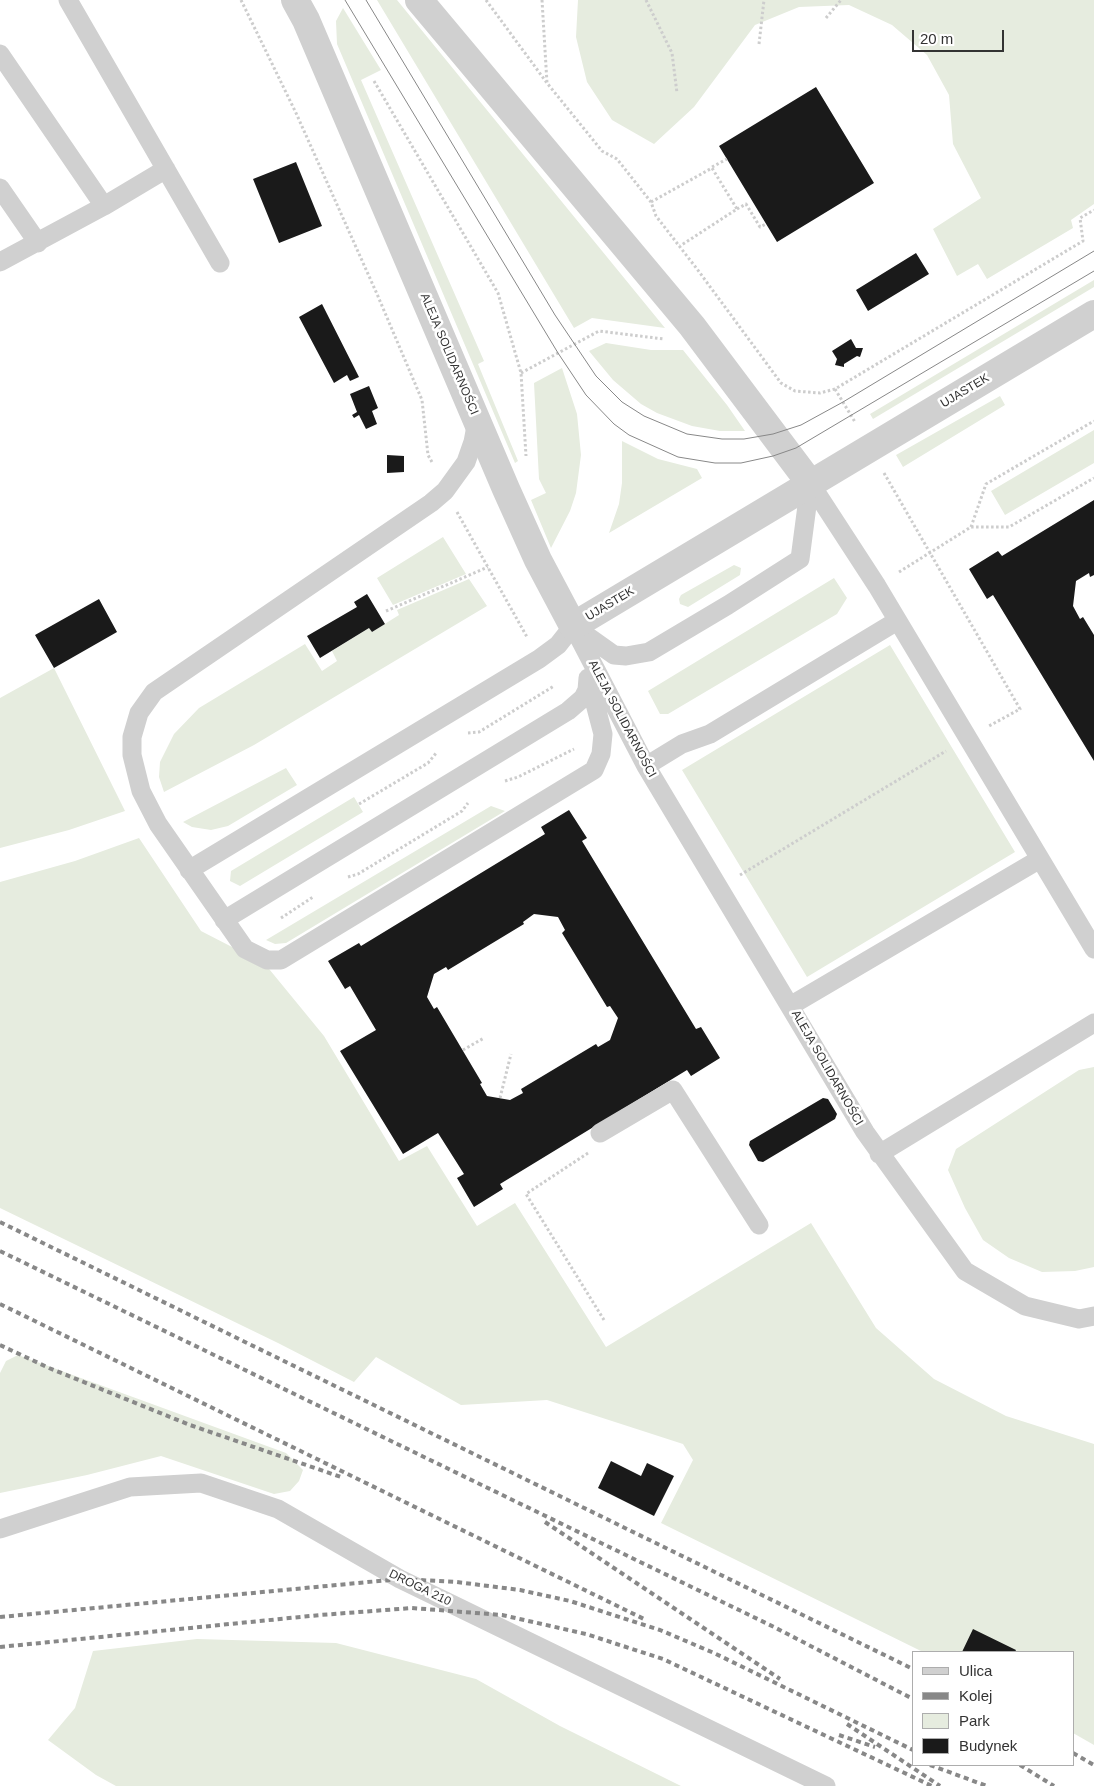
<!DOCTYPE html>
<meta charset="utf-8">
<style>
body{margin:0}
#map{position:relative;width:1094px;height:1786px;overflow:hidden;background:#fff;font-family:Arial,sans-serif}
canvas{display:block}
.legend{position:absolute;left:912px;top:1651px;width:162px;height:115px;box-sizing:border-box;background:#fff;border:1px solid #adadad;margin:0;padding:6px 9px;list-style:none;font-size:15px;color:#333}
.legend li{display:flex;align-items:center;gap:10px;height:25px}
.legend b{width:25px;border:1px solid #adadad}
.scale{position:absolute;left:912px;top:30px;width:92px;height:22px;box-sizing:border-box;border:2px solid #333;border-top:0;padding-left:6px;font-size:15px;line-height:18px;white-space:nowrap;color:#333;-webkit-text-stroke:4px #fff;paint-order:stroke}
</style>
<div id="map">
<canvas width="1094" height="1786"></canvas>
<ul class="legend">
<li><b style="height:6px;background:#d0d0d0"></b>Ulica</li>
<li><b style="height:6px;background:#888"></b>Kolej</li>
<li><b style="height:14px;background:#e6ecdf"></b>Park</li>
<li><b style="height:14px;background:#1a1a1a"></b>Budynek</li>
</ul>
<div class="scale">20 m</div>
</div>
<script>
const context = document.querySelector('canvas').getContext('2d');
context.lineJoin = 'round';
function fillPath(path, color) { context.fillStyle = color; context.fill(path, 'evenodd'); }
const toPath = rows => new Path2D(rows.map(r => 'M' + r).join(''));
function stroke(path, color, width, dash) { context.strokeStyle = color; context.lineWidth = width; context.lineCap = dash ? 'butt' : 'round'; context.setLineDash(dash || []); context.stroke(path); }
function drawText(font, color, halo, rows, align = 'center') {
  context.font = font + ' Arial,sans-serif'; context.lineWidth = 5; context.setLineDash([]); context.textBaseline = 'middle'; context.strokeStyle = halo; context.fillStyle = color; for (const [text, x, y, turn = 0] of rows) {
    context.save(); context.translate(x, y); context.rotate((+turn || 0) * Math.PI / 180); context.textAlign = isNaN(turn) ? turn : align; if (halo) context.strokeText(text, 0, 0); context.fillText(text, 0, 0); context.restore();
  }
}
fillPath(toPath([
 [377,0,397,0,665,328,592,318,574,328],
 [578,0,1094,0,1094,204,1071,220,1073,228,987,279,978,264,957,276,933,229,981,198,953,144,949,95,927,55,892,25,849,5,799,7,755,25,694,107,654,144,612,120,587,82,576,37],
 [343,8,381,70,361,80,484,361,478,364,518,461,515,463,337,44,336,21],
 [1094,280,1094,287,873,419,870,414],
 [606,343,651,350,683,350,727,405,745,431,720,431,692,426,657,413,641,404,613,380,589,351],
 [562,368,577,414,581,455,576,493,570,511,551,548,531,500,546,493,539,479,534,383],
 [1000,396,1005,405,903,467,896,455],
 [1094,430,1094,463,1005,515,991,491],
 [622,441,658,459,697,469,702,478,609,533,619,504,622,483],
 [443,537,466,574,393,605,377,578],
 [734,565,741,568,740,575,688,607,680,604,679,599,681,595],
 [834,578,847,598,837,614,668,714,660,714,648,691],
 [469,579,487,606,254,745,164,792,159,777,160,762,174,734,199,708,305,644,322,671,337,661,332,651,369,628,372,632,399,615,397,610],
 [890,645,1015,852,807,977,682,770],
 [54,668,125,811,69,830,0,848,0,698],
 [286,768,297,785,228,826,211,830,192,827,183,822],
 [354,797,363,812,240,886,230,881,231,871],
 [491,806,505,811,286,943,275,944,266,940],
 [139,838,201,931,265,964,324,1036,399,1161,427,1146,477,1226,515,1203,606,1347,811,1223,876,1328,934,1379,1006,1416,1094,1444,1094,1745,1073,1733,1073,1652,923,1652,661,1523,693,1460,683,1444,547,1400,461,1405,376,1357,354,1382,278,1343,0,1208,0,882,75,861],
 [1094,1067,1094,1267,1075,1271,1042,1272,1009,1258,983,1240,965,1208,948,1170,956,1149,1079,1070],
 [18,1355,286,1453,303,1470,299,1481,290,1491,274,1494,161,1456,87,1475,0,1493,0,1373,6,1361],
 [197,1639,336,1643,476,1679,560,1726,681,1786,116,1786,96,1775,48,1740,75,1708,93,1651]
]), '#e6ecdf');
fillPath(toPath([
 [816,87,874,183,777,242,719,146],
 [296,162,322,226,279,243,253,179],
 [916,253,929,274,868,311,856,290],
 [322,304,359,377,350,381,347,375,334,383,299,317],
 [851,339,856,348,863,348,860,357,857,356,844,364,844,367,835,365,837,359,832,351],
 [369,386,378,408,372,411,377,424,366,429,359,415,354,418,352,415,357,412,350,394],
 [387,455,404,456,404,472,387,473],
 [1094,500,1094,575,1090,577,1089,573,1076,581,1073,606,1080,619,1083,617,1094,635,1094,761,993,595,987,599,969,569,998,551,1002,556],
 [367,594,385,624,372,632,369,628,320,658,307,636,357,607,354,602],
 [99,599,117,632,54,668,35,635],
 [569,810,587,838,582,841,696,1029,701,1027,720,1058,691,1076,687,1070,500,1184,503,1189,474,1207,457,1178,464,1174,438,1133,403,1154,340,1051,376,1030,350,986,345,989,328,961,359,943,361,946,545,834,541,827],
 [534,914,558,917,565,930,562,933,607,1007,610,1006,618,1018,610,1040,598,1047,596,1044,521,1089,523,1093,510,1100,487,1096,480,1084,482,1083,437,1007,434,1009,427,997,434,974,446,967,448,970,524,924,523,922],
 [823,1098,828,1099,837,1114,835,1119,763,1162,758,1161,749,1145,750,1141],
 [611,1461,641,1476,647,1463,674,1476,654,1516,598,1488],
 [973,1629,1016,1650,1015,1652,962,1652]
]), '#1a1a1a');
stroke(toPath([
 [241,0,296,113,377,294,422,400,428,455,433,464],
 [486,0,547,83,602,151,617,159,651,202,656,216,697,269,781,383,795,391,820,393,835,389,1083,241,1080,218,1094,210],
 [542,0,547,83],
 [646,0,672,53,677,93],
 [826,18,841,0],
 [759,44,764,0],
 [374,81,498,293,521,373,526,456],
 [712,167,727,159],
 [651,202,712,168,737,209,680,246],
 [737,209,746,204,760,227,766,224],
 [521,373,599,331,664,339],
 [835,389,855,422],
 [884,473,1020,709,989,726],
 [457,512,527,637],
 [971,527,986,484,1094,421],
 [899,572,971,527,1009,527,1094,478],
 [386,611,488,567],
 [468,733,479,732,554,686],
 [505,781,518,777,574,749],
 [359,804,428,763,437,752],
 [740,875,946,751],
 [348,877,358,874,462,811,468,803],
 [281,918,313,897],
 [463,1050,484,1038],
 [500,1098,511,1054],
 [588,1153,526,1194,604,1320]
]), '#cdcdcd', 3, [2.5, 2.5]);
stroke(toPath([
 [68,0,220,263],
 [0,54,104,206,166,169],
 [0,188,38,243],
 [0,262,104,206],
 [477,421,473,442,466,462,445,491,431,503,154,692,139,713,132,737,132,755,141,791,158,824,245,949,267,960,281,960,594,770,601,754,603,734,589,681],
 [810,483,877,586,1094,949],
 [573,626,646,766,865,1132,965,1271,1025,1306,1079,1319,1094,1316],
 [576,628,614,655,626,656,649,652,728,605,800,559,810,483],
 [646,766,682,744,710,734,897,621],
 [189,870,539,659,558,645,573,626],
 [224,920,568,711,583,698,587,690,588,678],
 [790,1006,1040,859],
 [600,1133,673,1090,759,1225],
 [879,1154,1094,1023],
 [0,1529,130,1487,201,1483,278,1509,400,1579,826,1786]
]), '#d0d0d0', 19);
stroke(toPath([
 [295,0,306,20,506,489,538,560,573,626,1094,314],
 [419,0,692,326,810,483]
]), '#d0d0d0', 28);
stroke(toPath([
 [345,0,558,353,586,395,614,424,629,435,678,457,715,463,741,463,773,456,796,448,1094,271],
 [366,0,555,315,596,376,622,402,644,416,687,434,722,439,744,439,773,434,801,425,843,402,1094,251]
]), '#888', 1);
stroke(toPath([
 [0,1222,913,1669],
 [0,1251,774,1627,913,1699],
 [0,1304,644,1619],
 [0,1345,49,1368,190,1425,341,1477],
 [545,1522,780,1679],
 [0,1617,400,1579,457,1582,520,1590,570,1601,660,1630,714,1653,913,1750],
 [0,1647,320,1615,412,1608,502,1615,586,1634,663,1659,932,1786],
 [847,1724,940,1786],
 [839,1735,875,1747],
 [1073,1753,1094,1765],
 [930,1765,987,1786],
 [1020,1765,1054,1786]
]), '#888', 4, [5, 4]);
drawText('12px', '#333', '#fff', [
 ["ALEJA SOLIDARNOŚCI",449,354,67],
 ["UJASTEK",965,391,-31],
 ["UJASTEK",610,604,-31],
 ["ALEJA SOLIDARNOŚCI",622,719,62],
 ["ALEJA SOLIDARNOŚCI",827,1068,60],
 ["DROGA 210",420,1588,26]
]);
</script>
